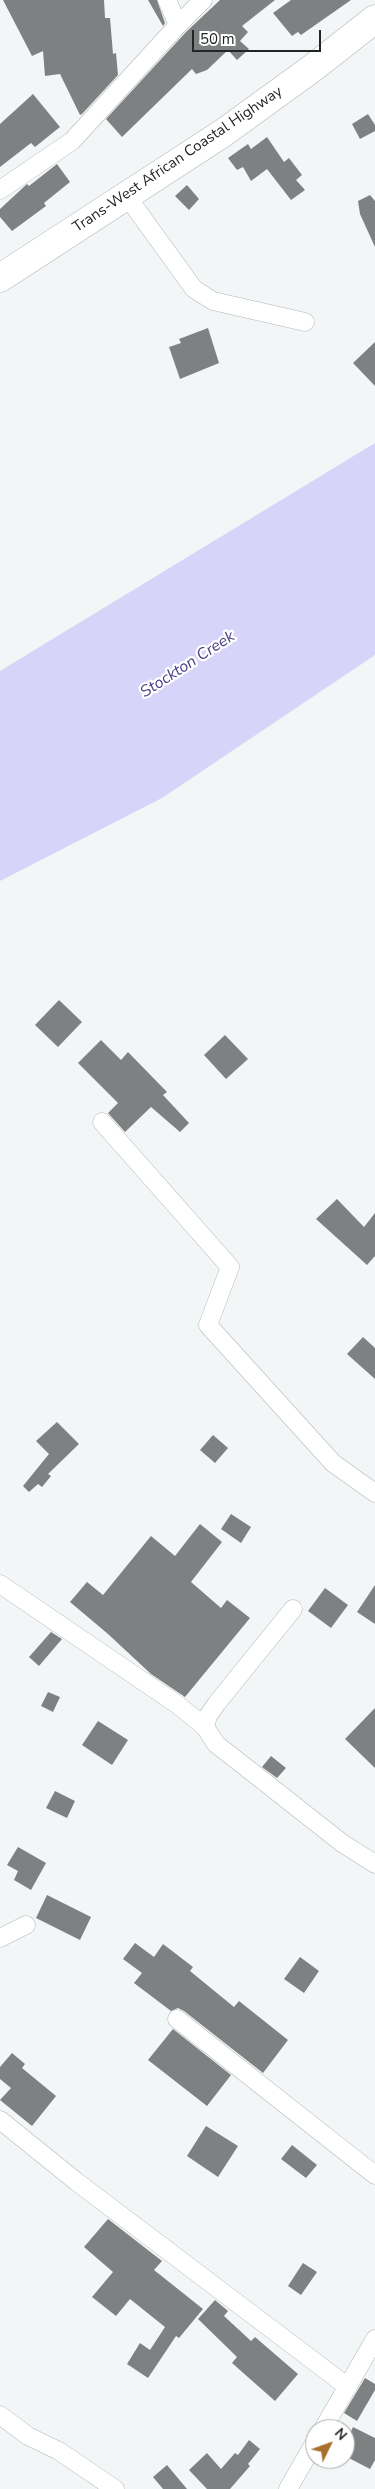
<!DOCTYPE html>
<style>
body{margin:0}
#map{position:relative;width:375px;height:2489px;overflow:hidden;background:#f2f6f7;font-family:"Nunito Sans",sans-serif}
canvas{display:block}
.north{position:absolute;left:305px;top:2419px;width:50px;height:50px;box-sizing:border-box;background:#fff;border:1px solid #a7a7a8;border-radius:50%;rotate:48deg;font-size:14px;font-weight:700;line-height:20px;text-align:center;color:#232425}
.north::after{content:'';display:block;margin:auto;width:18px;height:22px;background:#a86f2d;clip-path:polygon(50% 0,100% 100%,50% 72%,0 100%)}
.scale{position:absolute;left:192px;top:30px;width:129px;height:22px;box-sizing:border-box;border:2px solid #232425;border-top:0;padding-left:6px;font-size:15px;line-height:18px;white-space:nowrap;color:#232425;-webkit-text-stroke:4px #fff;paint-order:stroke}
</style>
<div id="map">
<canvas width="375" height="2489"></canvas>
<div class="north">N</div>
<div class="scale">50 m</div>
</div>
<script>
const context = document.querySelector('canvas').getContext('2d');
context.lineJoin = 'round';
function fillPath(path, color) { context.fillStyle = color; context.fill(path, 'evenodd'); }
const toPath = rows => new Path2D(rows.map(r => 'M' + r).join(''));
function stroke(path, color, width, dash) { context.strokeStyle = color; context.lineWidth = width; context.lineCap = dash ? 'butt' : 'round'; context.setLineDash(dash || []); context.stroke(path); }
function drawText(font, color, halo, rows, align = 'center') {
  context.font = font + ' "Nunito Sans",sans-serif'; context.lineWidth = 4.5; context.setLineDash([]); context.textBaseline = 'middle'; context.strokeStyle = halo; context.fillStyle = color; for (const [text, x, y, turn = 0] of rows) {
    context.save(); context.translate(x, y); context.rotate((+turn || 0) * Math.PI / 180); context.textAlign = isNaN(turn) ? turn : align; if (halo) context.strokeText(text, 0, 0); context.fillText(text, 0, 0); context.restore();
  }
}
fillPath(toPath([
 [375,443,375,655,162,798,0,881,0,671]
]), '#d7d4f9');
fillPath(toPath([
 [3,0,104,0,105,18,110,18,113,54,116,53,118,75,82,114,80,115,60,74,45,76,43,51,32,56],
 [148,0,157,0,165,23,163,26],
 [220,0,275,0,242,26,248,32,240,41,249,49,237,60,228,50,207,70,196,74,192,69,122,137,106,119,186,32],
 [291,0,351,0,301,35,298,32,292,36,273,13],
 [33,94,60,127,35,147,31,143,0,167,0,124],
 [368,114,375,125,375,131,360,139,352,124],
 [267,137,284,162,289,158,302,175,296,180,305,190,291,200,267,169,251,181,243,167,237,170,228,158,248,144,251,149],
 [57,164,70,182,44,203,46,206,12,231,0,217,0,209,27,184,29,186],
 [187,185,199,199,189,210,175,196],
 [370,195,375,201,375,247,360,214,358,201],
 [208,328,219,363,180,379,169,347,181,343,179,339],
 [375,342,375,386,353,363],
 [59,1000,82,1022,58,1047,35,1025],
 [225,1035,248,1059,226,1079,204,1055],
 [101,1040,121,1060,128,1052,167,1092,163,1095,189,1123,180,1132,151,1107,125,1132,108,1113,118,1103,78,1063],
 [337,1199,364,1227,375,1213,375,1256,367,1265,316,1219],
 [363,1337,375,1348,375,1379,347,1354],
 [57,1422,79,1444,48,1474,51,1476,42,1487,38,1484,29,1492,23,1486,49,1454,36,1441],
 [213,1435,228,1448,215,1463,200,1450],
 [231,1514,251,1527,241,1543,221,1529],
 [200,1524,222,1542,191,1582,221,1608,227,1600,250,1618,185,1697,151,1674,108,1634,70,1602,87,1582,103,1595,151,1536,175,1556],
 [375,1585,375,1624,357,1612],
 [325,1588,348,1605,331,1628,308,1611],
 [51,1632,62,1639,39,1666,29,1657],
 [48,1692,60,1697,53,1712,41,1706],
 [375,1708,375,1768,345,1739],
 [98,1721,128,1740,112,1765,82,1745],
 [271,1756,286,1768,277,1778,262,1767],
 [55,1791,75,1801,67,1818,46,1808],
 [18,1847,46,1863,31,1890,14,1880,18,1871,7,1865],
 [47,1895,91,1917,80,1940,36,1918],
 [135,1943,154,1957,163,1944,193,1967,190,1971,234,2007,239,2001,288,2040,263,2073,184,2011,178,2008,171,2011,134,1983,142,1973,123,1959],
 [300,1957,319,1971,304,1993,284,1979],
 [173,2029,231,2075,207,2106,148,2060],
 [12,2053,25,2064,22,2068,56,2096,32,2126,0,2100,11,2088,0,2079,0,2067],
 [206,2126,238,2146,218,2177,187,2156],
 [292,2145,317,2165,306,2178,281,2159],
 [108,2219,162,2261,154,2270,203,2309,179,2338,176,2336,148,2378,127,2364,140,2343,150,2350,165,2327,130,2299,116,2316,92,2297,113,2272,84,2247],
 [303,2263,317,2272,301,2295,288,2286],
 [215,2300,228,2311,224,2316,251,2341,255,2337,298,2374,275,2401,232,2363,237,2357,198,2319],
 [365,2378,375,2384,375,2390,357,2421,344,2413],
 [353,2427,375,2438,375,2460,370,2469,345,2456,345,2444],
 [249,2440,260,2449,248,2464,250,2466,230,2489,207,2489,189,2470,207,2453,221,2469,235,2453,238,2455],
 [167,2465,187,2489,163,2489,153,2477]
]), '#7e8181');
const street = toPath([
 [167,0,178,25],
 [0,190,72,141,178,25,203,0],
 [126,195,194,289,213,301,305,322],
 [102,1122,230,1267,208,1325,333,1463,375,1493],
 [0,1584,178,1705,205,1727],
 [293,1609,217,1703,208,1716,205,1727,216,1744,248,1769,342,1843,375,1864],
 [0,1938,26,1925],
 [177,2019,375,2175],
 [0,2120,77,2182,348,2387],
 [0,2415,28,2436,59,2451,115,2489],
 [323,2429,375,2339],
 [288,2489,315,2442]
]);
const highway = toPath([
 [0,278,223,133,314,67,375,19]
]);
stroke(street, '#b3b6b8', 19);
stroke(highway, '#b3b6b8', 29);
stroke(street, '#fff', 18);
stroke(highway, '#fff', 28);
drawText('15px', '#232425', '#fff', [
 ["Trans-West African Coastal Highway",178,160,-34]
]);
drawText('italic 16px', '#4d4087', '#fff', [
 ["Stockton Creek",188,665,-33]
]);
</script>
